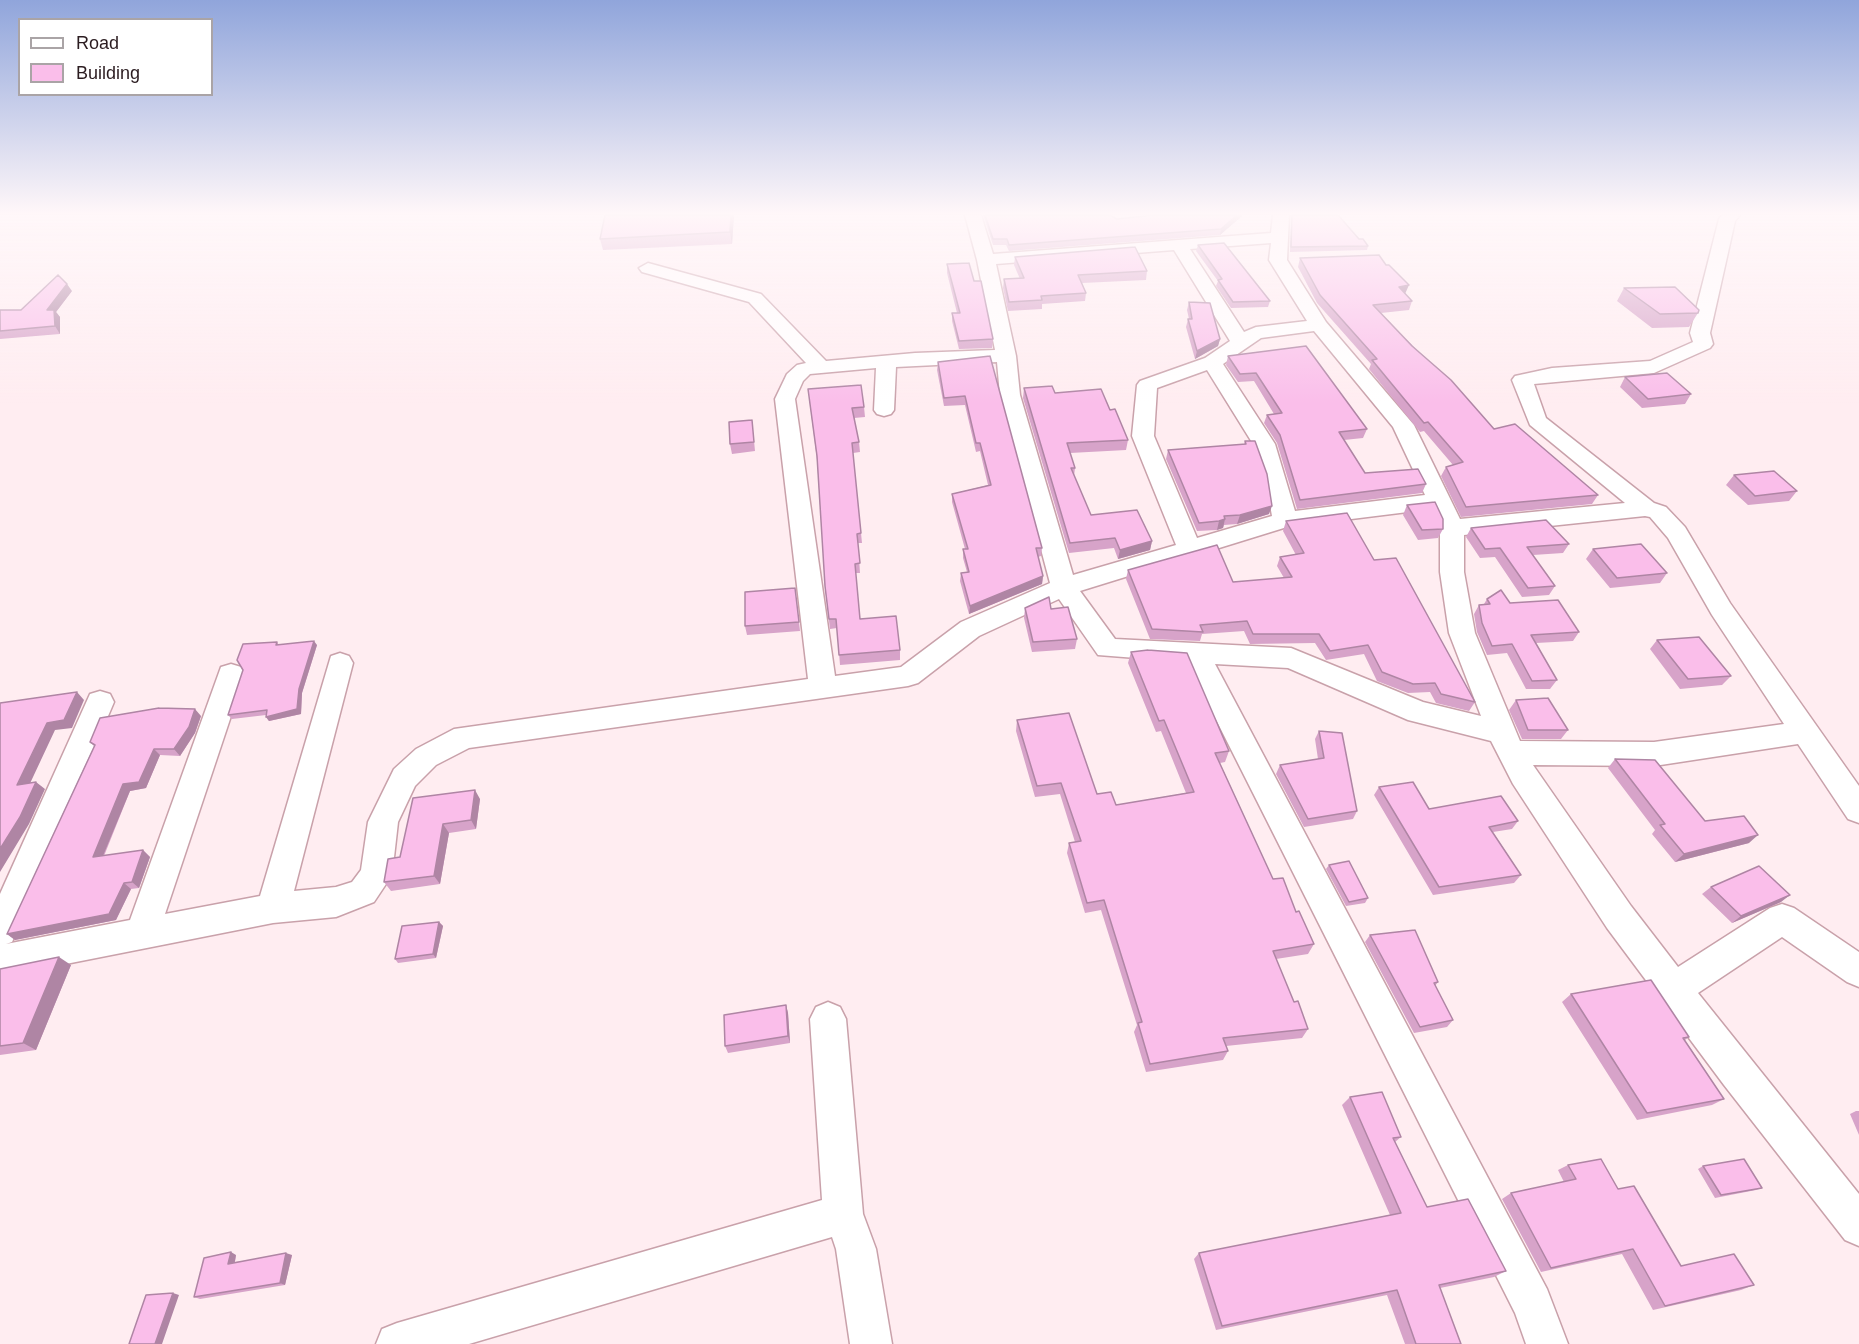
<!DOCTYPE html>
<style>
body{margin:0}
#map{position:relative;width:1859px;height:1344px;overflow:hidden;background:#ffedf1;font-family:Arial,sans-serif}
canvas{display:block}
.legend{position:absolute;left:18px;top:18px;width:195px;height:78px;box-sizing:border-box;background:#fff;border:2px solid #aaa4a6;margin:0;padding:8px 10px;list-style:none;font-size:18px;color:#2b1c20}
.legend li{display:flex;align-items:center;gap:12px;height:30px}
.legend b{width:30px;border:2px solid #aaa4a6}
</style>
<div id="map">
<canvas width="1859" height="1344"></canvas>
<ul class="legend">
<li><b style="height:8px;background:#fff"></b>Road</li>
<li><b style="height:16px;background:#fabeea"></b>Building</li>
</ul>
</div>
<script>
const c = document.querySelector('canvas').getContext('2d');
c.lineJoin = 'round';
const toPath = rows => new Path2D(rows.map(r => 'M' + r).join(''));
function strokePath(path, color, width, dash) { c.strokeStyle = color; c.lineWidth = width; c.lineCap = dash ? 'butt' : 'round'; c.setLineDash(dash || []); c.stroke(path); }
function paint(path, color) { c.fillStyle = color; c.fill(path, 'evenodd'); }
const minor = toPath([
 [965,215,981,215,993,254,1271,233,1273,215,1289,215,1287,260,1326,322,1414,425,1460,519,1625,503,1530,425,1512,380,1515,376,1552,368,1650,361,1693,342,1690,333,1719,219,1722,215,1740,215,1735,221,1710,333,1713,344,1710,348,1654,373,1534,384,1546,418,1654,503,1666,507,1685,527,1730,603,1859,786,1859,823,1848,819,1798,744,1654,766,1533,765,1631,906,1678,967,1770,908,1782,904,1794,908,1859,952,1859,987,1847,982,1782,937,1698,993,1859,1194,1859,1246,1845,1240,1724,1085,1607,928,1513,784,1491,741,1408,720,1288,668,1215,664,1547,1289,1568,1344,1526,1344,1515,1313,1187,662,1098,655,1059,599,979,636,918,683,908,686,469,748,436,765,415,786,398,822,392,875,374,902,336,917,273,923,0,977,0,894,90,694,100,691,110,694,114,702,17,931,12,942,6,944,130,920,221,667,231,664,241,667,245,674,165,914,260,896,331,656,340,653,349,656,353,663,294,891,336,887,352,882,361,870,368,822,394,769,416,749,454,729,808,679,775,399,787,374,797,365,806,363,749,302,642,272,639,268,648,263,761,294,826,361,915,353,995,350,977,260,965,215],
 [1271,243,1269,260,1307,321,1256,327,1244,332,1190,249,1271,243],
 [1174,250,1230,341,1205,358,1140,381,1137,385,1132,436,1176,545,1073,575,1020,395,1016,356,996,264,1174,250],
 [1314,331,1393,427,1425,495,1295,511,1275,444,1223,364,1261,338,1314,331],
 [997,362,1000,395,1050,583,961,622,901,667,835,676,795,399,803,381,810,374,876,368,874,410,877,414,884,416,891,414,894,410,896,367,997,362],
 [1207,370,1253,444,1266,482,1272,516,1197,538,1154,436,1157,388,1207,370],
 [1432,509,1440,528,1440,572,1449,633,1481,716,1423,702,1291,648,1115,639,1080,591,1287,527,1432,509],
 [1645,516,1650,517,1668,538,1712,615,1784,724,1654,742,1520,741,1475,633,1464,572,1464,535,1645,516],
 [1111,215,1152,215,1144,220,1117,223,1111,221,1109,218,1111,215],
 [828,1002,840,1007,846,1019,863,1214,876,1249,892,1344,850,1344,836,1249,832,1237,469,1344,376,1344,382,1329,397,1323,822,1200,810,1019,816,1007,828,1002]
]);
strokePath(minor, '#c9a1aa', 3);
paint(minor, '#fff');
paint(toPath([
 [605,215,734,215,732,244,603,250,600,239],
 [983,215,1110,215,1117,219,1242,216,1220,235,1009,251,1006,245,993,245],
 [1291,215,1338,215,1359,239,1368,246,1367,250,1290,252],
 [1198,245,1270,301,1268,307,1231,308,1216,286,1218,281,1196,251],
 [1015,257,1147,271,1146,280,1082,283,1086,293,1085,301,1042,304,1042,309,1008,311,1003,288,1004,279,1020,279,1014,265],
 [1300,258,1405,294,1412,301,1409,310,1381,313,1494,429,1598,495,1592,504,1461,517,1441,476,1446,467,1453,465,1424,431,1420,432,1369,369,1371,364,1317,303,1298,267],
 [947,264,993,339,992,348,959,349,952,321,952,313,957,313,947,273],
 [1624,288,1698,313,1689,327,1652,328,1617,301],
 [72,291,56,312,60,317,60,334,0,339,0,310,21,310],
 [1189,302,1220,339,1218,346,1195,359,1186,327,1188,319,1189,319,1187,310],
 [990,356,1042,548,1041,556,1038,557,1043,576,1042,584,969,614,960,581,961,573,967,572,963,558,963,549,965,549,952,502,952,494,988,485,980,451,976,452,965,405,944,406,937,370,938,362],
 [1228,356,1367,429,1363,438,1344,440,1365,473,1426,484,1422,493,1297,509,1277,443,1264,423,1267,415,1274,414,1254,381,1238,382,1226,365],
 [1625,377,1691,394,1685,404,1642,408,1620,387],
 [1024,388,1110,410,1128,440,1126,450,1070,453,1075,468,1074,476,1091,515,1152,541,1150,550,1118,559,1114,548,1069,553,1023,398],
 [808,389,864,407,865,417,854,418,859,442,860,452,853,453,862,543,858,543,860,573,855,573,860,619,900,650,900,660,840,665,837,628,830,629,826,596,817,460],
 [752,420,755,451,732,454,730,444],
 [1245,441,1269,514,1237,524,1224,525,1223,528,1217,530,1197,531,1166,459,1168,450,1244,444],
 [1734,475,1797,491,1789,501,1748,505,1726,485],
 [1407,505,1443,529,1438,538,1418,540,1403,515],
 [1286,521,1374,560,1475,702,1469,711,1436,703,1430,692,1408,693,1377,681,1364,654,1326,660,1315,643,1250,644,1244,631,1202,634,1200,641,1150,639,1126,579,1128,570,1233,582,1284,578,1277,566,1280,557,1296,555,1283,531],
 [1471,528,1569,544,1563,553,1533,555,1555,586,1549,595,1522,597,1495,557,1480,558,1466,537],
 [1593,549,1667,573,1660,583,1610,588,1586,559],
 [795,588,800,631,747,635,745,626],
 [1487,599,1510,603,1579,632,1573,641,1536,643,1557,680,1550,689,1526,689,1507,653,1487,655,1477,632,1474,614,1479,605,1484,604],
 [1025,608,1051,609,1077,639,1075,649,1032,652,1024,618],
 [1657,640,1731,676,1722,685,1680,689,1650,649],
 [277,642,279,645,317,645,302,693,301,714,269,721,266,717,266,715,232,719,228,715],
 [1131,652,1229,751,1225,762,1220,763,1273,879,1296,912,1314,944,1308,954,1276,959,1294,1002,1308,1029,1302,1038,1226,1046,1228,1051,1223,1060,1146,1072,1134,1032,1137,1025,1101,910,1085,913,1067,853,1069,843,1075,842,1060,794,1035,797,1016,731,1017,720,1097,794,1116,805,1186,793,1161,731,1156,732,1128,663],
 [1516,700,1568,730,1561,739,1522,739,1509,710],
 [201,716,195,733,180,756,160,755,146,788,130,791,104,856,143,850,150,857,139,888,131,889,116,920,15,940,7,934,94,746,90,742],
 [1319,731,1357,811,1353,819,1304,827,1276,774,1280,765,1318,759,1315,739],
 [1615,759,1705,821,1749,843,1675,862,1652,834,1655,830,1608,768],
 [1379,787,1429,809,1518,821,1512,829,1493,832,1521,875,1514,883,1433,895,1374,795],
 [413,798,480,799,476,829,449,833,440,884,391,891,384,882,400,857],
 [1329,865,1368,898,1365,903,1346,906,1326,869],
 [1711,887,1781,902,1732,923,1702,894],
 [439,922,443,926,436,958,398,963,395,959],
 [1370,935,1438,982,1435,986,1453,1020,1447,1027,1414,1033,1365,942],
 [71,965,36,1050,0,1055,0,969],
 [1571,994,1689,1037,1685,1040,1724,1099,1712,1105,1637,1120,1562,1002],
 [786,1005,788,1013,790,1043,728,1053,725,1046],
 [1350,1097,1401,1137,1395,1142,1427,1207,1506,1271,1494,1277,1440,1288,1461,1344,1405,1344,1387,1295,1216,1330,1194,1259,1199,1253,1390,1215,1342,1105],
 [1856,1111,1859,1111,1859,1135,1850,1114],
 [1568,1165,1618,1189,1681,1266,1754,1285,1741,1290,1653,1310,1622,1254,1541,1272,1502,1199,1511,1193,1564,1182,1558,1170],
 [1703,1166,1762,1188,1756,1190,1715,1198,1698,1169],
 [236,1255,235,1262,292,1255,285,1285,200,1299,194,1297]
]), '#d7a3c9');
paint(toPath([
 [731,215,734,215,732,244,730,232],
 [1237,215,1242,215,1242,216,1220,235,1221,229],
 [67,284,72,291,56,312,60,317,60,334,55,326,47,310],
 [1409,285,1405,294,1399,287],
 [1220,339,1218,346,1195,359,1197,351],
 [1272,506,1269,514,1237,524,1240,515],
 [1225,519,1223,528,1217,530,1219,521],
 [1152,541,1150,550,1118,559,1120,550],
 [1043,576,1042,584,969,614,970,606],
 [314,641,317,645,302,693,301,714,269,721,266,717,299,689],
 [77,692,84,700,72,728,55,730,26,792,17,785,47,723],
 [195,709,201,716,195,733,180,756,174,749],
 [154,749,160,755,146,788,130,791,100,863,93,857,123,784],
 [36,782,45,789,29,824,0,872,0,849],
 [475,790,480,799,476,829,471,820],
 [443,824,449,833,440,884,434,876],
 [1758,835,1749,843,1675,862,1684,854],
 [143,850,150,857,139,888,132,882],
 [124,883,131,889,116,920,15,940,7,934],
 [1790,895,1781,902,1732,923,1741,916],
 [439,922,443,926,436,958,433,954],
 [59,957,71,965,36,1050,23,1043],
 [786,1005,788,1013,790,1043,788,1036],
 [231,1252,236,1255,234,1266,228,1264],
 [286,1253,292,1255,285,1285,280,1283],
 [173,1293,179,1295,162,1344,155,1344]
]), '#af85a4');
const building = toPath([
 [605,215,731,215,730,232,600,239,605,215],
 [985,215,1110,215,1117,219,1145,216,1147,215,1237,215,1221,229,1009,245,1007,239,993,239,985,215],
 [1292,215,1338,215,1359,239,1363,239,1368,246,1291,247,1292,215],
 [1224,243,1270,301,1233,302,1218,280,1222,279,1198,245,1224,243],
 [1135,247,1147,271,1078,275,1086,293,1041,296,1042,300,1009,302,1004,279,1024,278,1015,257,1135,247],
 [1379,255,1386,265,1389,265,1409,285,1399,287,1412,301,1373,305,1412,346,1451,380,1494,429,1515,424,1598,495,1466,507,1446,467,1463,462,1428,422,1424,423,1372,360,1377,359,1320,295,1300,258,1379,255],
 [969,263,974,281,981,281,993,339,959,341,952,313,960,313,947,264,969,263],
 [58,275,67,284,47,310,54,310,55,326,0,331,0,310,21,310,58,275],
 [1675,287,1699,310,1698,313,1660,314,1624,288,1675,287],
 [1189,302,1210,303,1220,339,1197,351,1188,319,1192,319,1189,302],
 [1306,346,1367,429,1339,432,1365,473,1418,469,1426,484,1300,500,1280,435,1267,415,1282,413,1256,373,1240,374,1228,356,1306,346],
 [990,356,1042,548,1036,548,1043,576,970,606,961,573,969,572,963,549,968,549,952,494,991,485,980,443,976,443,965,396,944,398,938,362,990,356],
 [1667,373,1691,394,1648,399,1625,377,1667,373],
 [861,385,864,407,852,408,859,442,852,443,861,533,857,534,860,563,855,564,860,619,896,616,900,650,839,655,836,619,829,619,825,586,817,456,808,389,861,385],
 [1052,386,1055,393,1101,389,1110,410,1115,409,1128,440,1067,443,1075,468,1071,468,1091,515,1137,510,1152,541,1120,550,1115,538,1070,543,1024,388,1052,386],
 [752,420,754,442,730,444,729,422,752,420],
 [1245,441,1255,441,1267,474,1272,506,1240,515,1224,516,1225,519,1219,521,1199,523,1168,450,1246,444,1245,441],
 [1774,471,1797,491,1755,496,1734,475,1774,471],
 [1435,502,1443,519,1443,529,1422,530,1407,505,1435,502],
 [1347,513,1374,560,1396,558,1475,702,1441,694,1435,683,1413,684,1382,672,1368,645,1330,651,1319,634,1253,634,1247,621,1200,625,1203,632,1152,629,1128,570,1217,545,1233,582,1292,577,1280,557,1304,553,1286,521,1347,513],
 [1546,520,1569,544,1527,547,1555,586,1528,588,1500,548,1485,549,1471,528,1546,520],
 [1641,544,1667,573,1617,578,1593,549,1641,544],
 [795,588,799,622,745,626,745,592,795,588],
 [1501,590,1510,603,1558,600,1579,632,1531,635,1557,680,1532,681,1512,644,1492,646,1482,623,1479,605,1490,604,1487,599,1501,590],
 [1049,597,1051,609,1068,607,1077,639,1033,642,1025,608,1049,597],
 [1699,637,1731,676,1688,679,1657,640,1699,637],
 [314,641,299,689,297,709,266,717,267,710,228,715,243,670,237,660,243,644,277,642,276,645,314,641],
 [1148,650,1187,653,1229,751,1215,753,1273,879,1283,878,1296,912,1299,911,1314,944,1273,951,1294,1002,1298,1001,1308,1029,1223,1038,1228,1051,1150,1064,1138,1023,1142,1022,1104,900,1087,903,1069,843,1081,841,1061,783,1037,786,1017,720,1069,713,1097,794,1111,792,1116,805,1194,792,1164,720,1159,721,1131,652,1148,650],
 [77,692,64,720,47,723,17,785,36,782,20,817,0,849,0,703,77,692],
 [1548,698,1568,730,1528,730,1516,700,1548,698],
 [159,708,195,709,189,727,174,749,154,749,139,782,123,784,93,857,143,850,132,882,124,883,109,914,7,934,95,745,90,742,100,718,159,708],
 [1319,731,1342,733,1357,811,1308,819,1280,765,1324,758,1319,731],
 [1615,759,1655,760,1705,821,1744,816,1758,835,1684,854,1660,825,1665,824,1615,759],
 [1413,782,1429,809,1501,796,1518,821,1489,827,1521,875,1439,887,1379,787,1413,782],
 [475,790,471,820,443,824,434,876,384,882,388,859,400,857,413,798,475,790],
 [1349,861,1368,898,1349,902,1329,865,1349,861],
 [1759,866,1790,895,1741,916,1711,887,1759,866],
 [439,922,433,954,395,959,402,926,439,922],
 [1415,930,1438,982,1434,983,1453,1020,1420,1027,1370,935,1415,930],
 [59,957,23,1043,0,1046,0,969,59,957],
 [1651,980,1689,1037,1683,1038,1724,1099,1647,1113,1571,994,1651,980],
 [786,1005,788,1036,725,1046,724,1015,786,1005],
 [1382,1092,1401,1137,1393,1138,1427,1207,1468,1199,1506,1271,1439,1285,1461,1344,1416,1344,1397,1290,1222,1326,1199,1253,1401,1213,1350,1097,1382,1092],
 [1601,1159,1618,1189,1634,1186,1681,1266,1734,1254,1754,1285,1665,1306,1633,1249,1551,1268,1511,1193,1576,1179,1568,1165,1601,1159],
 [1744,1159,1762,1188,1721,1195,1703,1166,1744,1159],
 [231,1252,228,1264,286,1253,280,1283,194,1297,204,1258,231,1252],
 [173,1293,155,1344,129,1344,146,1295,173,1293]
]);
paint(building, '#fabeea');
strokePath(building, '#af85a4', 1.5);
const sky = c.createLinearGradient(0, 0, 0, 403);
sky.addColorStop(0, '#90a5db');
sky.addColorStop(0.53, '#fff7f9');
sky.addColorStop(1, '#fff7f900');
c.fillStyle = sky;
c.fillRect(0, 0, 1859, 403);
</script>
